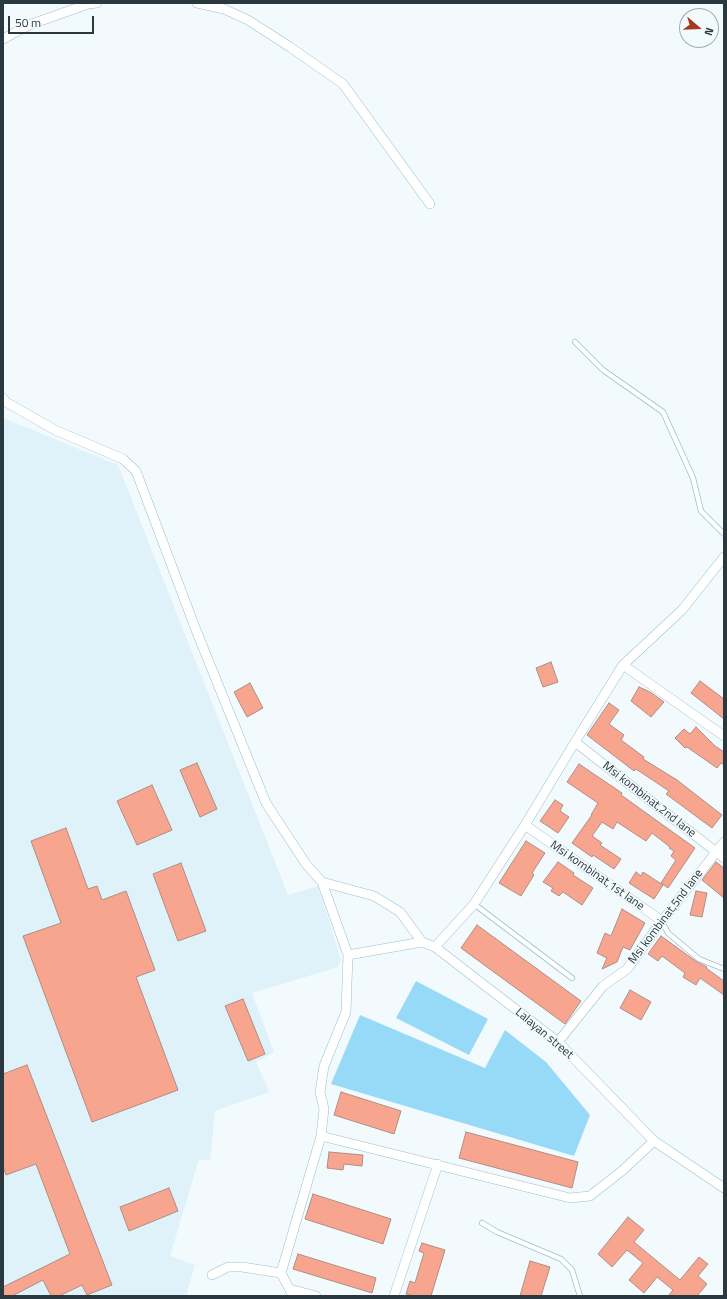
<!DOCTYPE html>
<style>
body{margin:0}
#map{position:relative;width:727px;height:1299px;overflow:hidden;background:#f2fafd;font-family:"Titillium Web",sans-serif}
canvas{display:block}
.frame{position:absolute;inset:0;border:4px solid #2a3940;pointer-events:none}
.north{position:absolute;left:679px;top:8px;width:40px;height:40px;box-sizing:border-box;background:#f2fafd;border:1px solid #a2adb1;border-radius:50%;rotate:109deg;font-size:11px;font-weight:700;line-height:16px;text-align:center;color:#2a3940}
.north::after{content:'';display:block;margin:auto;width:14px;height:18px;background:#a33a1f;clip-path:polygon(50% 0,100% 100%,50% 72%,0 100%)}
.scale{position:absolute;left:8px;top:16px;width:86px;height:18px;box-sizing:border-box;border:2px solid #2a3940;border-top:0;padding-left:5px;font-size:12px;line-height:14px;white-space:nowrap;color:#2a3940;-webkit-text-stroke:3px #f2fafd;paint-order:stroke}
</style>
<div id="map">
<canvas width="727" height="1299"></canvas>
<div class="frame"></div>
<div class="north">N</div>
<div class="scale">50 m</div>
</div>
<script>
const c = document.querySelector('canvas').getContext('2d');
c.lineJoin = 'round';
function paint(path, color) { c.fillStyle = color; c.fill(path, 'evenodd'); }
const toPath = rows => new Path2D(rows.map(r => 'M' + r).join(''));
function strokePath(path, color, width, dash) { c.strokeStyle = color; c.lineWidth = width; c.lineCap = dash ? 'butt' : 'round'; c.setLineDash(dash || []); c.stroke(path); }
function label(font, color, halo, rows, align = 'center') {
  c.font = font + ' "Titillium Web",sans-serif'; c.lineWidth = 3; c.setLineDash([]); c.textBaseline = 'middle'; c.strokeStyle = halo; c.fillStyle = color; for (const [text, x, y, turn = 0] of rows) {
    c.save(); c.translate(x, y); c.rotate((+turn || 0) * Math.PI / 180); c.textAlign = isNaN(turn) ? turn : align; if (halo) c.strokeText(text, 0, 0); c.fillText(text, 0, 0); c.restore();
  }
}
paint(toPath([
 [3,418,118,465,288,895,318,886,341,960,338,967,252,993,274,1052,256,1062,269,1092,215,1111,210,1161,199,1159,170,1256,195,1265,186,1296,11,1296,7,1287,3,1286]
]), '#dff1f9');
paint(toPath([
 [416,981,488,1019,469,1055,396,1018],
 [360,1015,485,1068,505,1030,546,1062,590,1115,574,1156,331,1084]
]), '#97daf7');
const building = toPath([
 [551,662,558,682,543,687,536,668,551,662],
 [700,681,724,699,724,719,691,693,700,681],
 [250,683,263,708,247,717,234,692,250,683],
 [639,687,650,692,664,702,651,717,631,701,639,687],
 [609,703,619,710,609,724,624,735,621,740,644,757,643,759,677,780,722,815,712,828,666,794,669,791,636,769,634,771,587,735,609,703],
 [696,727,715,746,724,752,724,765,721,763,717,768,687,747,685,748,675,738,684,729,690,734,696,727],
 [197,763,217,809,200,817,180,770,197,763],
 [579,764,622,793,621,795,695,848,668,888,661,883,676,860,671,856,674,851,669,848,670,847,652,833,646,841,617,822,613,829,602,822,592,836,602,843,600,845,621,859,614,869,593,855,592,857,572,843,592,815,591,815,598,803,567,782,579,764],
 [152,785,172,830,137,845,117,801,152,785],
 [555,800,563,805,560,811,569,817,558,833,540,821,555,800],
 [66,828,88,889,97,886,102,900,126,891,155,970,136,977,178,1090,92,1122,23,936,61,923,31,841,66,828],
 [526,841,545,853,532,873,534,875,521,896,499,883,526,841],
 [558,862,574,873,573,875,593,888,582,905,563,892,559,896,551,891,553,888,543,882,558,862],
 [716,862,724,868,724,898,702,880,716,862],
 [181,863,206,931,178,941,153,874,181,863],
 [636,872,641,876,643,872,663,885,654,899,629,883,636,872],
 [696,891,707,893,702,917,690,915,696,891],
 [622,909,645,923,630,950,623,947,617,962,602,969,607,958,597,953,605,933,611,936,622,909],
 [477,925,581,1001,565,1024,461,948,477,925],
 [661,936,697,962,707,967,706,968,724,981,724,995,700,978,696,985,683,977,685,973,662,956,658,961,648,954,661,936],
 [630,990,651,1002,641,1020,620,1008,630,990],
 [243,999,265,1054,248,1061,225,1006,243,999],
 [27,1065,112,1285,87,1295,82,1285,59,1296,51,1296,43,1280,12,1296,3,1296,3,1287,70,1254,36,1164,6,1175,3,1167,3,1074,27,1065],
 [341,1092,401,1111,394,1134,334,1115,341,1092],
 [466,1132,578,1162,572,1188,459,1158,466,1132],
 [329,1152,363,1155,362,1166,344,1164,343,1170,327,1168,329,1152],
 [169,1188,178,1211,129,1231,120,1207,169,1188],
 [313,1194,391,1219,383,1244,305,1219,313,1194],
 [628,1217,644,1230,634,1242,680,1280,699,1257,708,1264,698,1276,707,1284,697,1296,668,1296,673,1290,657,1277,644,1293,629,1280,643,1263,627,1250,612,1267,598,1254,628,1217],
 [422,1243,445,1250,431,1296,414,1296,406,1294,410,1281,415,1283,424,1253,419,1251,422,1243],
 [298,1254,376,1278,372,1293,293,1269,298,1254],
 [530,1261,550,1267,541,1296,520,1296,530,1261]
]);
paint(building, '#f8a58f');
strokePath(building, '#b08d83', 1);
const service = toPath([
 [575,342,603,370,663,412,693,478,701,511,724,534],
 [474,904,572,978],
 [662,922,668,933,699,959,724,969],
 [482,1223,497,1232,561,1259,572,1270,580,1296]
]);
const minor = toPath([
 [197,3,224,9,248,20,290,47,343,84,430,204],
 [3,39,29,25,88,4,97,3],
 [3,398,6,402,55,430,123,459,136,471,196,630,266,803,306,864,322,882,348,955,346,1012,324,1066,320,1092,324,1109,321,1136,281,1273,293,1296],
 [623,665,724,736],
 [575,742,724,858],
 [525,825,662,921],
 [322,882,374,896,400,912,422,942],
 [435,947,474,904,525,825,575,742,623,665,682,610,724,557],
 [348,955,422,942,435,947,558,1042,654,1141,724,1188],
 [558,1042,603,986,627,969,662,921,724,842],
 [321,1136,570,1198,590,1196,623,1170,654,1141],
 [212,1275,228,1267,242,1267,281,1273],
 [290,1289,316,1296],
 [394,1296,438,1164]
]);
strokePath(service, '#9bbfd0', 6);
strokePath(minor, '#9bbfd0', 10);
strokePath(service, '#fff', 4.5);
strokePath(minor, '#fff', 9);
label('12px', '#2a3940', '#f2fafd', [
 ["Msi kombinat,2nd lane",649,800,38],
 ["Msi kombinat,1st lane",597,876,35],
 ["Msi kombinat,5nd lane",666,917,-53],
 ["Lalayan street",544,1034,40]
]);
</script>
